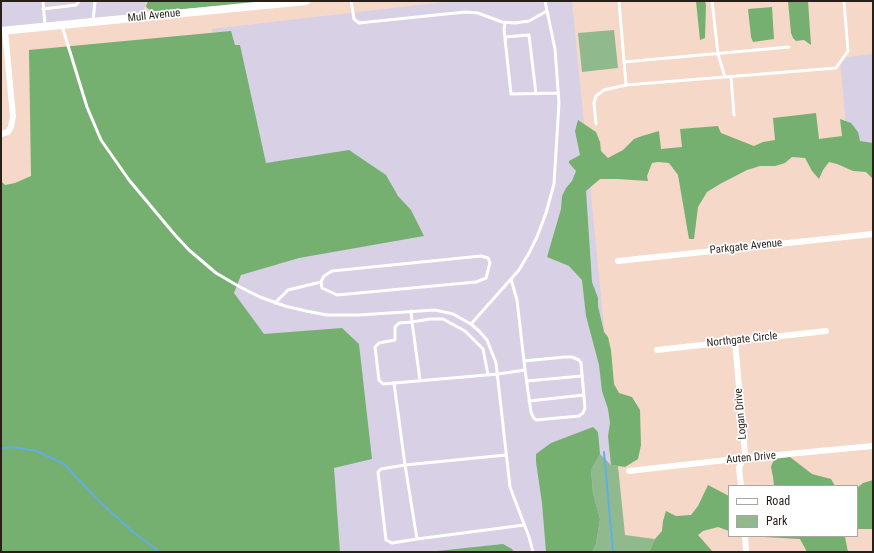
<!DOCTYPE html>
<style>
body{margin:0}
#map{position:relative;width:874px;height:553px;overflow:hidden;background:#f5d8c7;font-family:"Roboto Condensed",sans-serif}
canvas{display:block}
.frame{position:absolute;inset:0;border:2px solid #291f19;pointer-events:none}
.legend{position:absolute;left:728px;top:485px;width:130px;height:52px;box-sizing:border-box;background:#fff;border:1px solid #a9a5a3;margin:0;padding:5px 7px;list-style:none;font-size:12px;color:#291f19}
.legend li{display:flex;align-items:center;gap:8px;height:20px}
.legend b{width:20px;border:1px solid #a9a5a3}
</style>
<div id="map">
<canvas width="874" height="553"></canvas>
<div class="frame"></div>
<ul class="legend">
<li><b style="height:5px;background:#fff"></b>Road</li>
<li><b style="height:11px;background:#91b98e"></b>Park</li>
</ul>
</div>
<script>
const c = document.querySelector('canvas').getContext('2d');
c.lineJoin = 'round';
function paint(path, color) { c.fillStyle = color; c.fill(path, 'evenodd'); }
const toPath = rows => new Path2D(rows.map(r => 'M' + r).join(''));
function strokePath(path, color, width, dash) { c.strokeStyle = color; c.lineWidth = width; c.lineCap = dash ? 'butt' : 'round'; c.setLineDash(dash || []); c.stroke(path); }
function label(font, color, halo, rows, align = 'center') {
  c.font = font + ' "Roboto Condensed",sans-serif'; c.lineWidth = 3.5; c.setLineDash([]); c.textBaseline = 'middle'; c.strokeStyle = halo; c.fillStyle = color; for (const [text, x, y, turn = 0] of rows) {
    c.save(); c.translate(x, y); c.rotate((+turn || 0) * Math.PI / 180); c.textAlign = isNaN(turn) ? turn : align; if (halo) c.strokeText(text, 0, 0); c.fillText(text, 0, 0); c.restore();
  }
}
paint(toPath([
 [1,1,148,1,139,18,1,31],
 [453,1,572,1,626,552,257,552,212,29],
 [873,54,873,147,848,150,840,58]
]), '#d8d0e5');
paint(toPath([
 [614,30,618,68,582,72,578,33],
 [600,454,611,465,618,466,625,535,655,539,649,552,592,552,596,544,600,519,593,493,591,470]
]), '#91b98e');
paint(toPath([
 [148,1,275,1,153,12,147,8,146,6],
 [696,1,705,1,706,5,705,38,700,40],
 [788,1,808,1,811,45,804,40,796,41,793,38,791,33],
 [772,7,774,39,753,42,751,37,748,9],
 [231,31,235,45,240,45,266,163,349,150,386,175,398,196,411,210,424,236,299,258,241,275,234,293,264,334,342,328,359,344,372,459,334,468,340,552,1,552,1,181,5,185,15,183,31,176,29,50],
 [816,113,819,139,842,136,840,119,851,123,858,132,860,141,873,143,873,179,866,172,853,171,837,164,829,162,823,170,819,179,812,171,805,158,792,157,785,163,775,166,760,166,747,170,720,184,707,192,698,207,694,239,689,239,678,175,669,163,658,162,652,163,647,176,648,181,618,179,600,179,586,191,592,282,598,298,598,306,604,332,608,337,611,350,614,384,619,393,632,397,640,410,641,445,638,459,625,467,611,465,608,436,610,423,608,409,602,391,599,365,586,316,582,280,569,266,547,257,561,209,562,196,566,188,572,181,576,171,569,163,569,161,580,155,575,131,578,120,596,132,600,142,601,151,608,158,623,150,634,139,642,136,659,131,661,149,682,147,680,129,718,126,721,133,754,146,763,142,775,140,773,118],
 [593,427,598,432,600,454,591,470,593,493,600,519,596,544,592,552,546,552,542,503,536,462,536,454,551,443],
 [790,457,812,474,831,479,835,486,774,486,773,477,771,467,774,459],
 [873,480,873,529,857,529,857,488,863,483],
 [708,485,729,496,729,531,718,527,703,531,698,535,713,552,649,552,655,539,662,531,663,521,666,511,676,516,691,515,698,506],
 [762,536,846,536,845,537,848,552,807,552,800,539,764,537],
 [503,544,512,549,514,552,428,552]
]), '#75b071');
strokePath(toPath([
 [1,448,11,447,37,451,64,464,98,500,133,532,160,552],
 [604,452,613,552]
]), '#63ade3', 2);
strokePath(toPath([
 [43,1,45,26],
 [351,1,354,19,359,23,465,12,478,13,502,22,515,23,529,21,547,11],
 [619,1,626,85],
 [712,1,718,54,725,77],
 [43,9,76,5,79,1],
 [93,21,95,1],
 [505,23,504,29,511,94,558,93],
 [62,26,87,107,101,140,129,180,175,235,189,250,216,273,240,287,260,297,285,306,306,311,327,315,359,315,435,310,453,314,471,324,479,331,487,340,496,363,510,487,529,537,533,552],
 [505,37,529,35,536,94],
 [624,62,789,47],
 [731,77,734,115],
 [596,124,594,103,596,96,604,90,626,85,836,68,848,51,844,1],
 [511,279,517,300,525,370,531,412,533,417,536,420,579,416,583,413,585,408,581,363,579,360,572,357,565,357,524,361],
 [275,303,288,290,321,282,324,276,332,271,481,256,488,258,490,263,486,278,476,282,337,295,322,288,321,282],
 [411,311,412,322,399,323,395,327,395,340,379,343,375,347,379,380,383,384,498,374,525,370],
 [471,324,519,270,529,253,537,237,546,213,554,184,559,103,555,49,545,1],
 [420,380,412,322,430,319,443,319,465,331,483,349,488,375],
 [527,381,582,376],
 [394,383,405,465,417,539,524,525],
 [529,401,584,395],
 [417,539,392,543,386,540,378,472,381,469,405,465,506,455]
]), '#fff', 3);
strokePath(toPath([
 [1,134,8,132,11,127,13,116,5,31],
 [618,261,873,234],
 [735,341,745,454,739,468,741,486],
 [657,350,826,331],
 [629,471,735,459,873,446],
 [745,536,746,552]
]), '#fff', 6);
strokePath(toPath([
 [1,31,306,1]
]), '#fff', 8);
label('11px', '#291f19', '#fff', [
 ["Mull Avenue",154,16,-6],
 ["Parkgate Avenue",746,247,-6],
 ["Northgate Circle",742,340,-6],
 ["Logan Drive",741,414,-95],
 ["Auten Drive",751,458,-5]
]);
</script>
